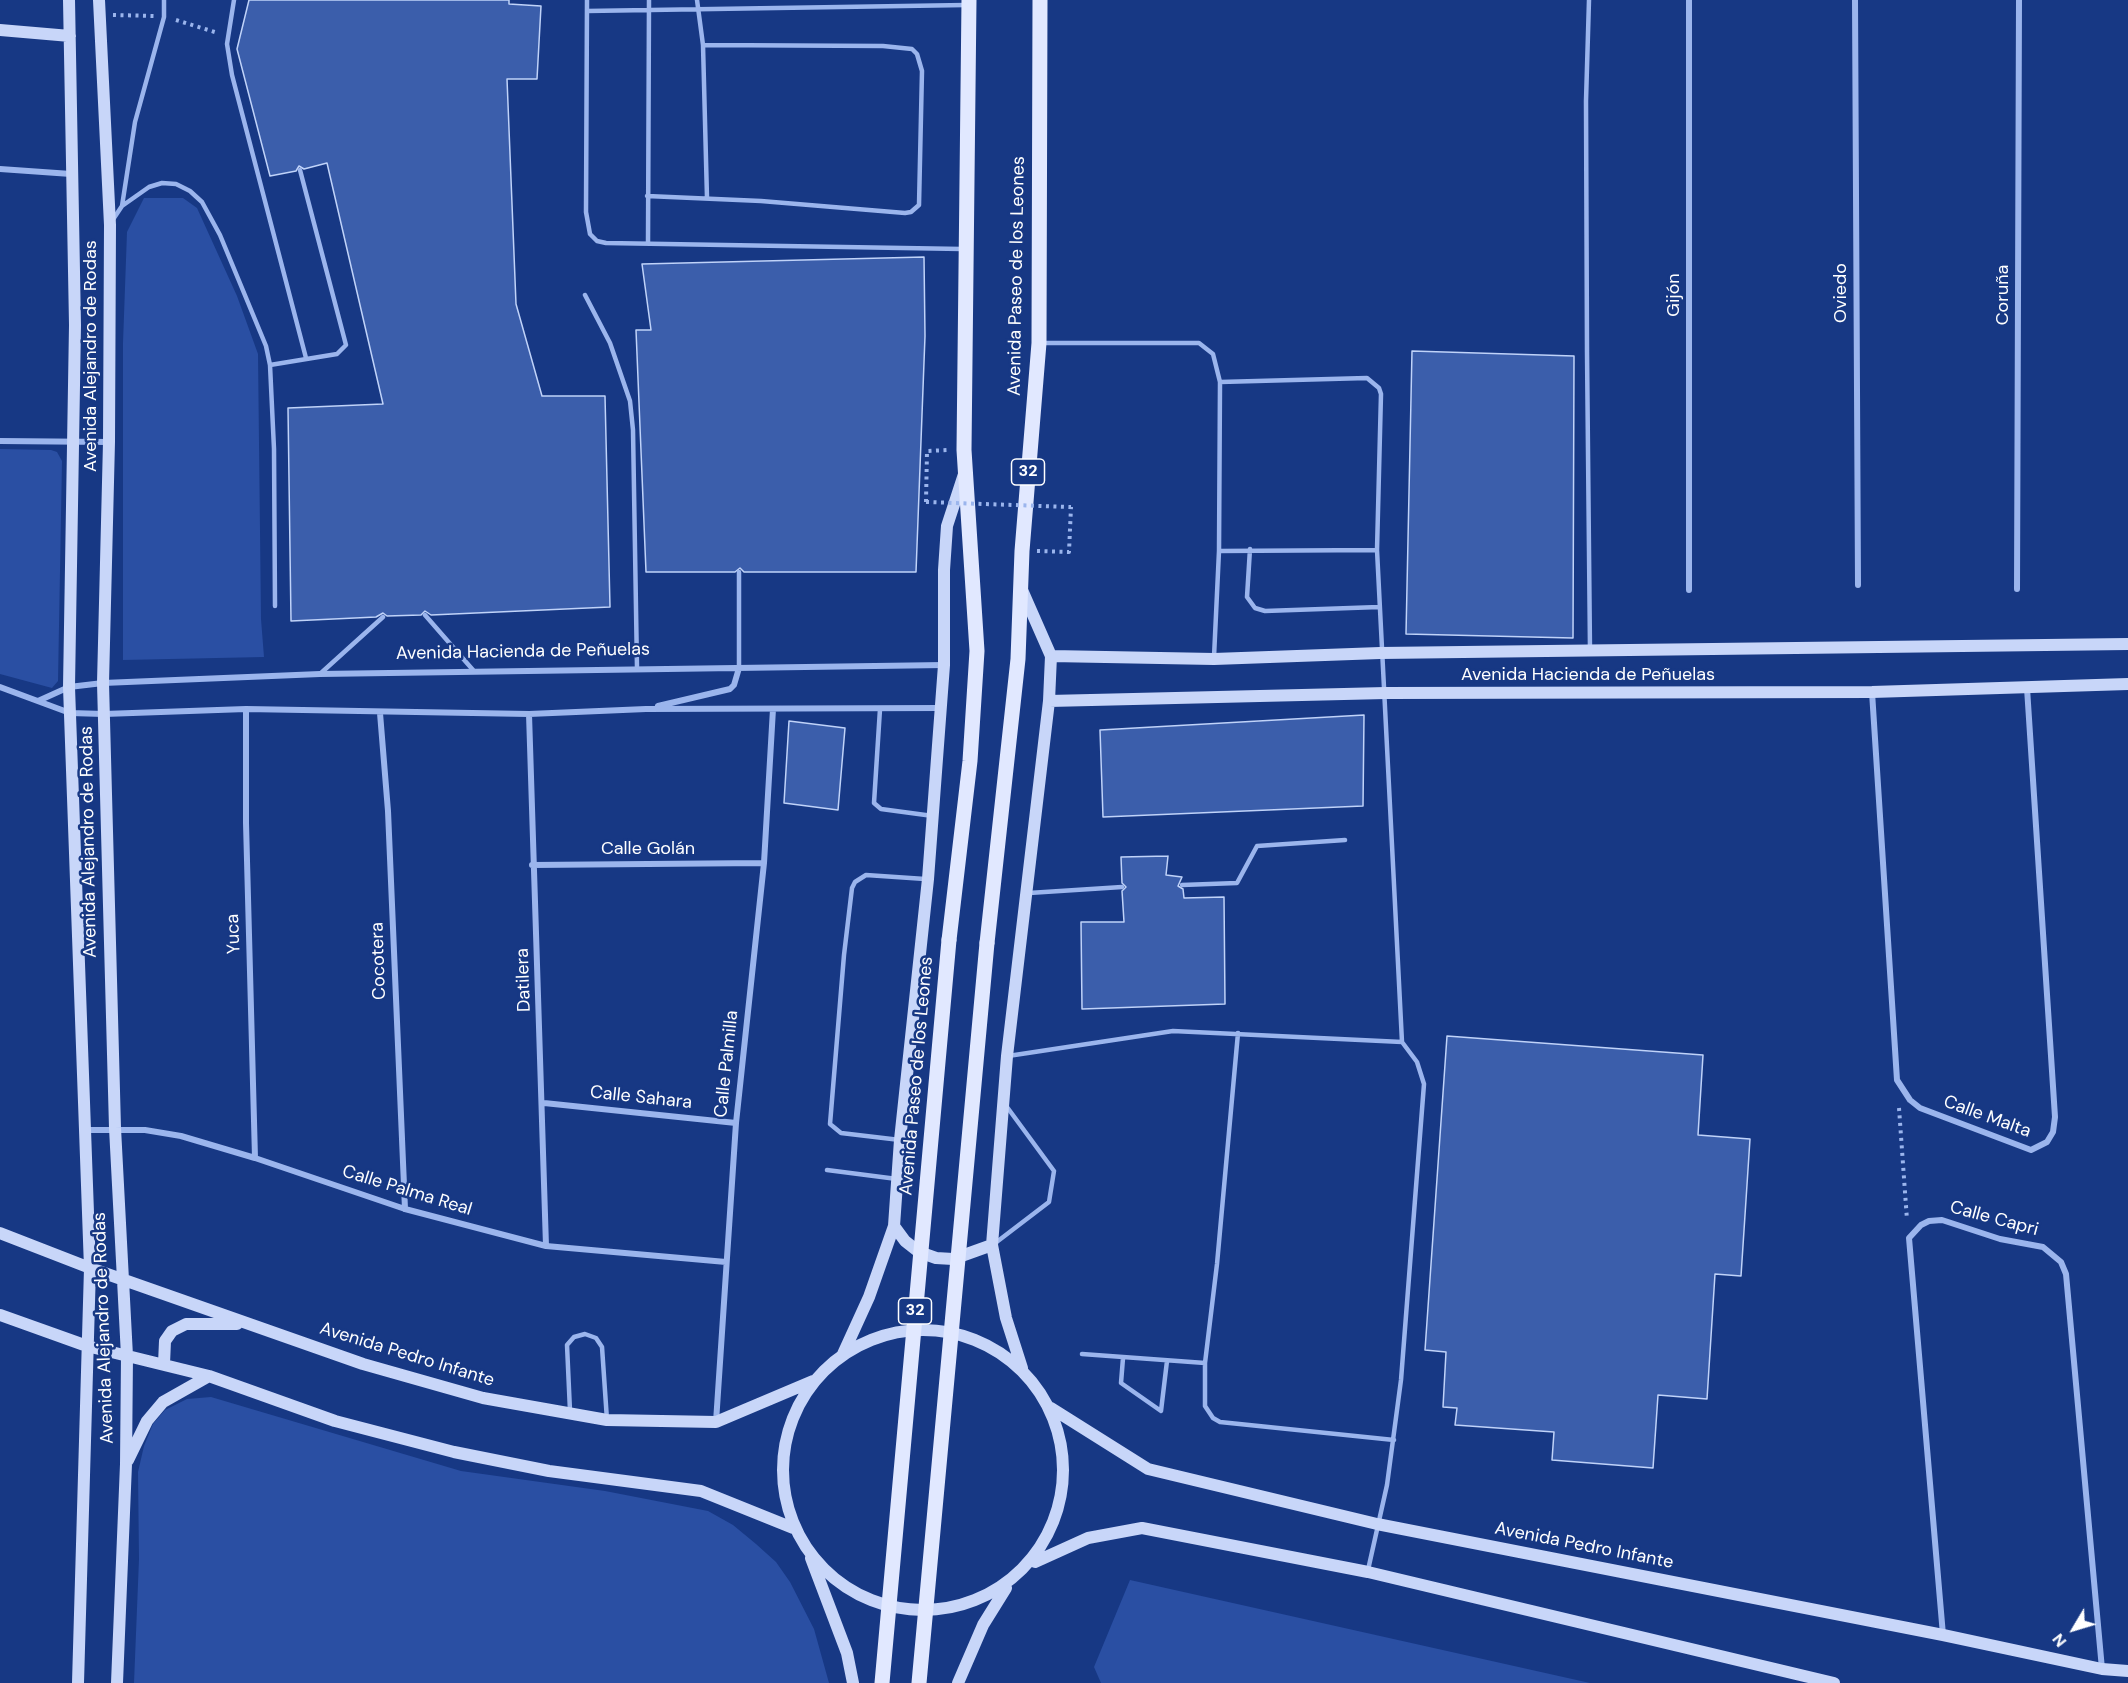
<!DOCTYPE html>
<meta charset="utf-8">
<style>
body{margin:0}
#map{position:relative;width:2128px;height:1683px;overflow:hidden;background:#173884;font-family:"DM Sans",sans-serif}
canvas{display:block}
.north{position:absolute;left:2044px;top:1599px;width:60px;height:60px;-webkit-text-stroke:4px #173884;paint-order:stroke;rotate:232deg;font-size:16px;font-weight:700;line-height:24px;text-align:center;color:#fff}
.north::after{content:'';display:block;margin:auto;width:21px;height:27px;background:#fff;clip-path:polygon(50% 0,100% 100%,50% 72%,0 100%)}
</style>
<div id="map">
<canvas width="2128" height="1683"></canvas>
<div class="north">N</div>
</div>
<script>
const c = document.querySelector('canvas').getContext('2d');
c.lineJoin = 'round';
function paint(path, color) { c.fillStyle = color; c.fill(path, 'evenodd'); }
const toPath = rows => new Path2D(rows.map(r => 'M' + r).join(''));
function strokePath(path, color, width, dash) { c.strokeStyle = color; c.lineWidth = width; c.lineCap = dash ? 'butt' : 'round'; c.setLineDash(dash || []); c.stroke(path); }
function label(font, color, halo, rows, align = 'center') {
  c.font = font + ' "DM Sans",sans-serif'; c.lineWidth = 5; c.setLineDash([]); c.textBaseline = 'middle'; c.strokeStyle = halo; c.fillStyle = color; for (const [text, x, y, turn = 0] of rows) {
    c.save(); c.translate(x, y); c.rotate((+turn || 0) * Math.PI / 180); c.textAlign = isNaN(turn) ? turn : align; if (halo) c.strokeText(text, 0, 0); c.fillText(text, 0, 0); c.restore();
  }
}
paint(toPath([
 [144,198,183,198,197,208,237,296,258,354,261,619,264,657,123,660,123,343,127,232],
 [0,449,51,450,57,452,62,461,58,681,52,688,0,674],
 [211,1397,461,1471,605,1491,708,1511,733,1525,756,1544,776,1562,790,1582,814,1629,829,1683,134,1683,139,1559,138,1472,144,1446,153,1424,165,1410,187,1399],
 [1130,1580,1590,1683,1101,1683,1094,1667]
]), '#2a4fa3');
const building = toPath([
 [249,0,509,0,509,4,541,6,537,79,507,79,516,304,542,396,605,396,610,607,431,615,425,611,421,615,387,616,383,613,376,617,291,621,288,408,383,404,327,163,304,169,299,166,296,171,270,176,237,49,249,0],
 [924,257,925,336,916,572,744,572,740,568,735,572,646,572,636,330,651,330,642,264,924,257],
 [1412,351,1574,356,1573,638,1406,634,1412,351],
 [1364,715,1363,806,1103,817,1100,730,1364,715],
 [789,721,845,728,838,810,784,803,789,721],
 [1168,856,1166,875,1182,877,1178,886,1183,889,1184,898,1224,897,1225,1004,1082,1009,1081,922,1124,922,1122,891,1126,887,1122,883,1121,857,1168,856],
 [1447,1036,1703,1055,1698,1135,1750,1139,1741,1276,1715,1274,1707,1399,1658,1395,1653,1468,1552,1460,1554,1432,1455,1425,1457,1408,1443,1407,1446,1352,1425,1350,1447,1036]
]);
paint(building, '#3b5eab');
strokePath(building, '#c0d3f9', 1.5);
strokePath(toPath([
 [113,15,154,16],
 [176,20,218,33],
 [926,502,927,451,948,450],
 [1037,551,1069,552,1071,507],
 [1899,1108,1907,1220]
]), '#9bb5ed', 4, [3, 4.5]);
strokePath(toPath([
 [234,0,227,44,232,75,306,358],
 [587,0,586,212,590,234,597,241,606,243,962,249],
 [1589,0,1586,101,1587,352,1590,650],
 [587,11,966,5],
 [703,45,707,198],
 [647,196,761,201,905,213,911,212,919,205,922,71,917,54,912,49,883,46,703,45,697,0],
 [122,206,149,187,162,183,176,184,190,191,202,202,220,235,266,346,270,365,274,449,275,606],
 [112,221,122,206,135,122,164,17,164,0],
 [648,243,649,0],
 [585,295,610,343,630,401,633,430,637,668],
 [1042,343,1199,343,1213,354,1220,382],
 [270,365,337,354,346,345,300,170],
 [1250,549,1247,597,1255,608,1265,611,1379,607],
 [1219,551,1377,550],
 [425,615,473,670],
 [1214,657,1219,551,1220,382,1367,378,1379,388,1381,394,1377,550,1402,1042,1417,1062,1424,1084,1401,1380,1387,1485,1368,1570],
 [739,668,739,572],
 [321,673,383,617],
 [880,709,874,803,881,809,933,816],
 [1182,885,1237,883,1257,846,1345,840],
 [1029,893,1122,887],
 [1238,1033,1217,1264,1205,1363,1205,1406,1213,1418,1220,1422,1394,1440],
 [1008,1056,1173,1031,1402,1042],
 [900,1140,841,1133,830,1124,844,955,852,888,855,882,866,875,925,879],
 [827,1170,897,1179],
 [994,1244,1049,1202,1054,1171,1007,1107],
 [1082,1354,1205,1363],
 [1123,1358,1121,1383,1161,1411,1167,1361],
 [570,1411,567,1345,574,1337,585,1334,596,1338,602,1347,607,1420]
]), '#9bb5ed', 4.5);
strokePath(toPath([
 [1689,0,1689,590],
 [1855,0,1858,585],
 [0,169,71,174],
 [0,441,109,442],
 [2017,589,2019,0],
 [0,687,70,713,104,714,246,709,529,714,646,709,940,708],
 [1872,692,1897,1080,1910,1100,1920,1108,2031,1150,2047,1142,2053,1132,2055,1117,2027,688],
 [38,701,69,687,103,683,320,674,944,665],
 [658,706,730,689,734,685,739,668],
 [246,709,246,823,255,1158],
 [380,713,388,811,405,1209],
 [529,714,546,1246],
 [532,865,764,863],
 [544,1103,736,1123],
 [85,1130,145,1130,181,1136,255,1158,405,1209,546,1246,726,1262],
 [716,1422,736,1123,764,863,773,709],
 [1943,1635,1909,1238,1921,1225,1929,1221,1942,1220,2000,1239,2043,1247,2061,1262,2066,1274,2102,1669]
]), '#9bb5ed', 6);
strokePath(toPath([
 [69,0,75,325,69,687,90,1268,78,1683],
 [99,0,110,225,109,442,103,683,115,1128,127,1356,126,1464,117,1683],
 [0,30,70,36],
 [1022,590,1051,656,1049,701,1007,1056,992,1245,1006,1318,1022,1368],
 [1051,656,1214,659,1380,653,2128,644],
 [1049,701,1386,693,1872,692,2128,684],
 [894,1226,905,1241,919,1252,936,1258,953,1259,992,1245],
 [0,1233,90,1268,363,1364,483,1398,607,1420,716,1422,813,1381],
 [0,1315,87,1346,209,1376,335,1421,454,1452,549,1471,701,1491,793,1528],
 '783 1470a140 140 0 1 1 280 0a140 140 0 1 1-280 0Z',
 [843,1354,869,1297,894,1226,900,1140,928,879,944,665,944,570,947,526,964,474],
 [164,1364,165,1341,172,1331,186,1324,237,1324],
 [1051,1408,1148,1469,1377,1524,1943,1635,2102,1669,2128,1671],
 [128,1460,147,1421,163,1402,209,1376],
 [811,1558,847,1653,853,1683],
 [1035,1562,1088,1538,1142,1528,1368,1572,1834,1683],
 [958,1683,983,1625,1006,1588]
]), '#c8d6f9', 12);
strokePath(toPath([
 [949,940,970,761,977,651,964,450,969,0],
 [987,943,1018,659,1022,551,1039,343,1040,0]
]), '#e1e8ff', 15);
strokePath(toPath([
 [926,502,1071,507]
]), '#9bb5ed', 4, [3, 4.5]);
strokePath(toPath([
 [882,1683,949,940],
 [919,1683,987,943]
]), '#e1e8ff', 15);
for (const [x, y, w] of [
 [1028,472,33],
 [915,1311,33]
]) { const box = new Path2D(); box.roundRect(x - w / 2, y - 13, w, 26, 4.5); c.fillStyle = '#173884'; c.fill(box); strokePath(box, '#fff', 1.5); }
label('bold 16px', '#fff', null, [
 ["32",1028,472],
 ["32",915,1311]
]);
label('18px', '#fff', '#173884', [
 ["Avenida Paseo de los Leones",1017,276,-89],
 ["Oviedo",1841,293,-90],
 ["Gijón",1674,295,-90],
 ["Coruña",2003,295,-90],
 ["Avenida Alejandro de Rodas",91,356,-90],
 ["Avenida Hacienda de Peñuelas",523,652,-1],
 ["Avenida Hacienda de Peñuelas",1588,675],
 ["Avenida Alejandro de Rodas",89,842,-91],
 ["Calle Golán",648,849],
 ["Yuca",234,934,-92],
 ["Cocotera",379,961,-92],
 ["Datilera",524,980,-92],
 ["Calle Palmilla",727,1064,-84],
 ["Avenida Paseo de los Leones",917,1076,-85],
 ["Calle Sahara",641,1098,6],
 ["Calle Malta",1987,1117,20],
 ["Calle Palma Real",407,1191,17],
 ["Calle Capri",1994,1219,15],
 ["Avenida Alejandro de Rodas",104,1328,-92],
 ["Avenida Pedro Infante",407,1355,17],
 ["Avenida Pedro Infante",1584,1546,11]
]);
</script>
